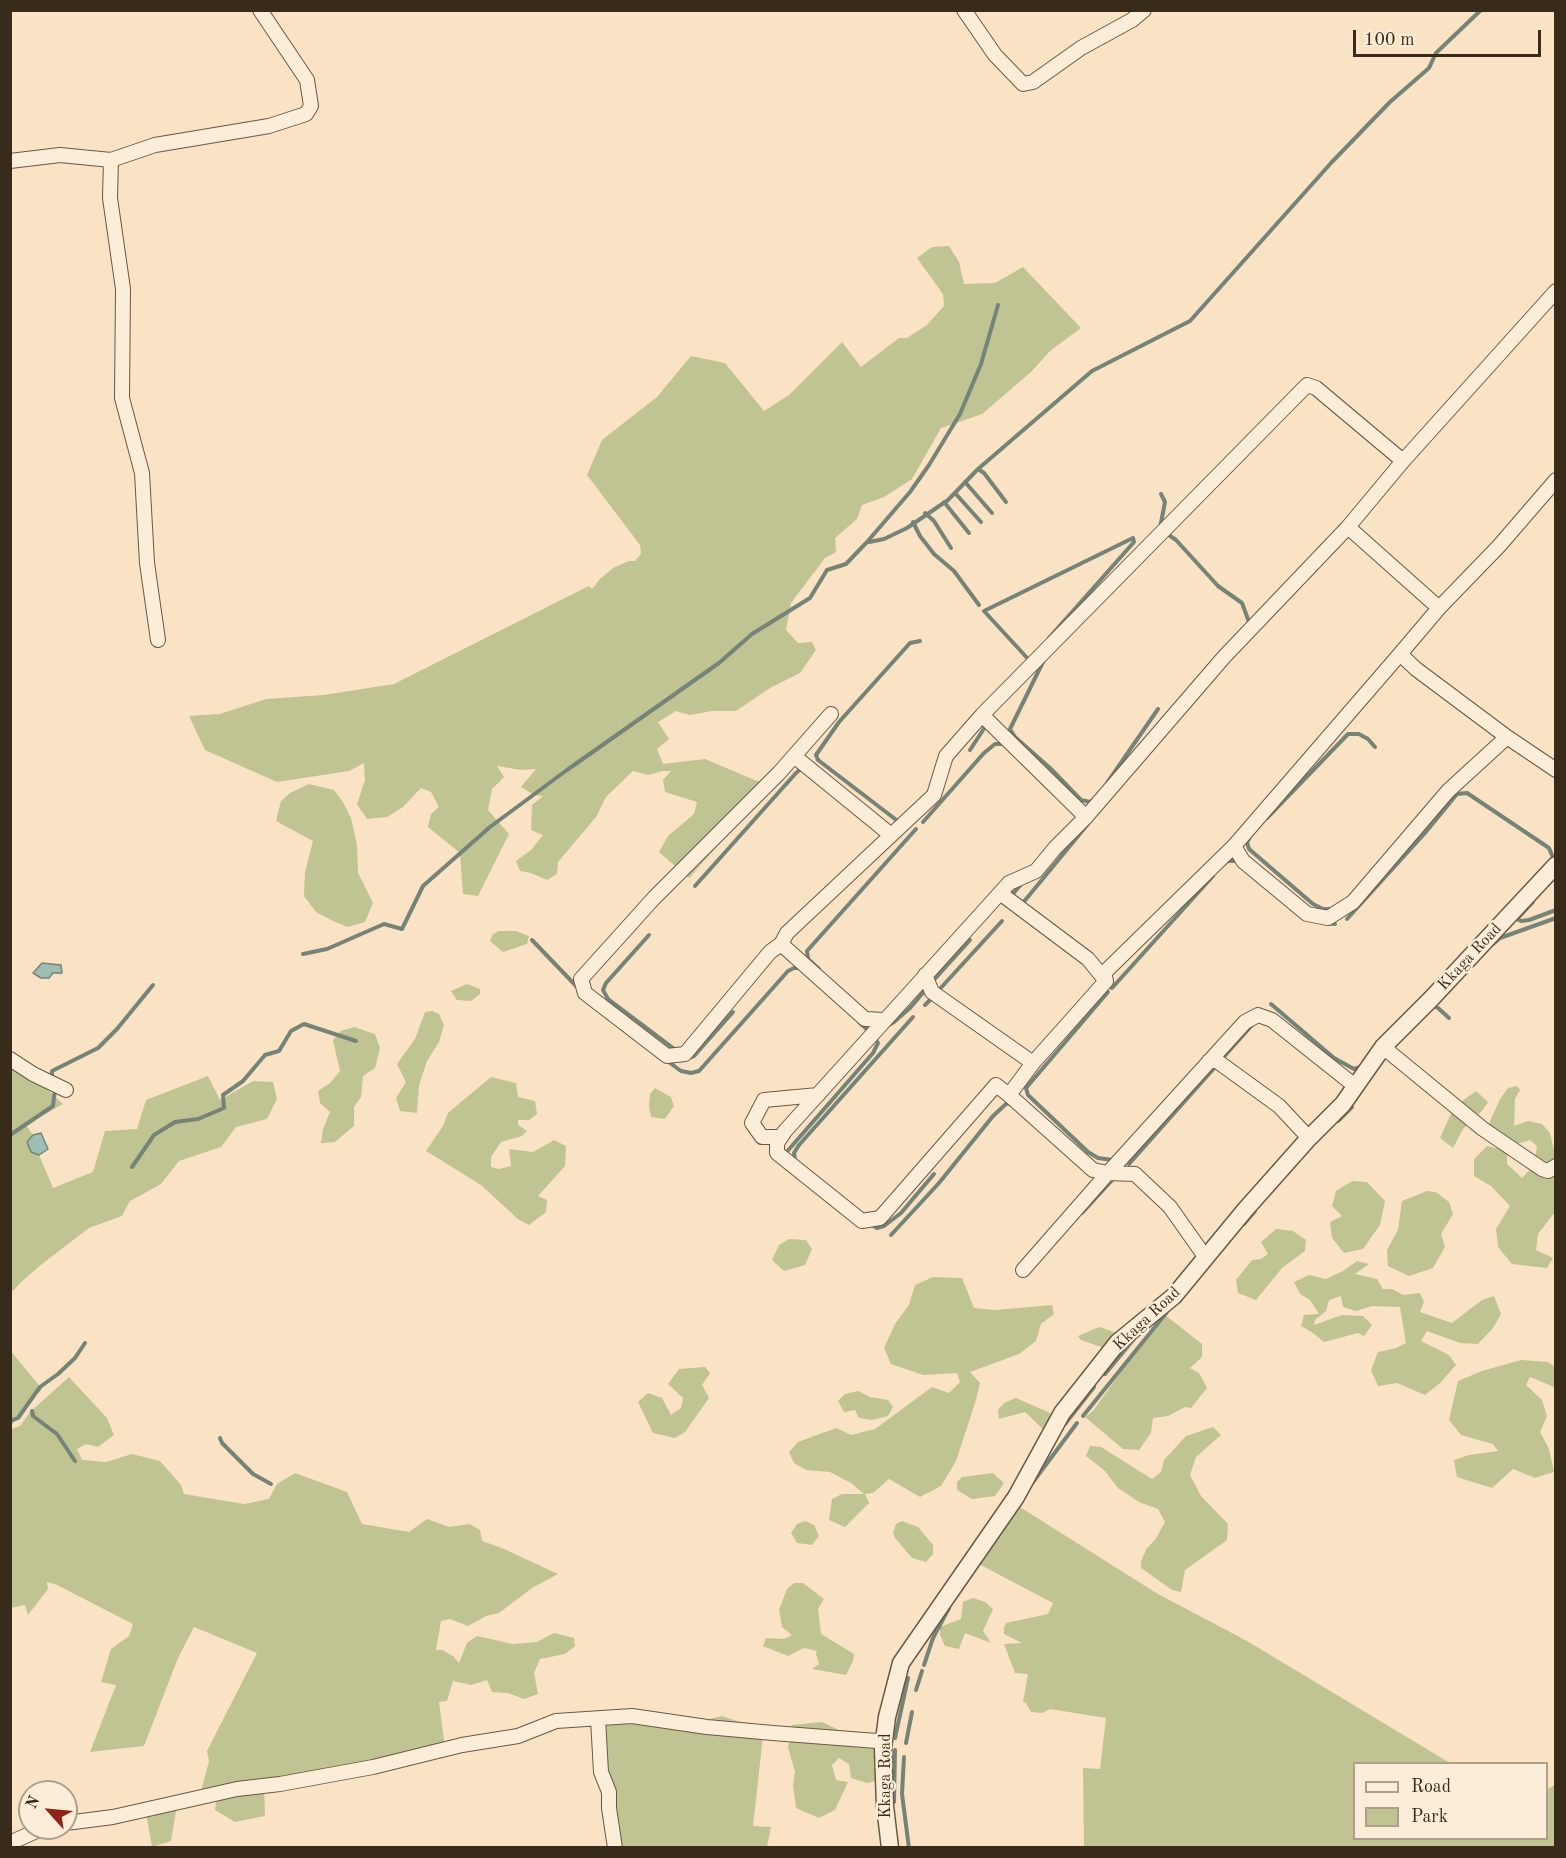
<!DOCTYPE html>
<style>
body{margin:0}
#map{position:relative;width:1566px;height:1858px;overflow:hidden;background:#fae3c4;font-family:"Old Standard TT",serif}
canvas{display:block}
.frame{position:absolute;inset:0;border:12px solid #392b19;pointer-events:none}
.legend{position:absolute;left:1353px;top:1762px;width:195px;height:78px;box-sizing:border-box;background:#fcedd9;border:2px solid #ae9f8c;margin:0;padding:8px 10px;list-style:none;font-size:18px;color:#392b19}
.legend li{display:flex;align-items:center;gap:12px;height:30px}
.legend b{width:30px;border:2px solid #ae9f8c}
.north{position:absolute;left:18px;top:1780px;width:60px;height:60px;box-sizing:border-box;background:#fcedd9;border:2px solid #ae9f8c;border-radius:50%;rotate:297deg;font-size:16px;font-weight:700;line-height:24px;text-align:center;color:#392b19}
.north::after{content:'';display:block;margin:auto;width:21px;height:27px;background:#8f2418;clip-path:polygon(50% 0,100% 100%,50% 72%,0 100%)}
.scale{position:absolute;left:1353px;top:30px;width:188px;height:27px;box-sizing:border-box;border:3px solid #392b19;border-top:0;padding-left:8px;font-size:18px;line-height:21px;white-space:nowrap;color:#392b19;-webkit-text-stroke:4px #fcedd9;paint-order:stroke}
</style>
<div id="map">
<canvas width="1566" height="1858"></canvas>
<div class="frame"></div>
<ul class="legend">
<li><b style="height:8px;background:#fcedd9"></b>Road</li>
<li><b style="height:16px;background:#c0c392"></b>Park</li>
</ul>
<div class="north">N</div>
<div class="scale">100 m</div>
</div>
<script>
const c = document.querySelector('canvas').getContext('2d');
c.lineJoin = 'round';
function paint(path, color) { c.fillStyle = color; c.fill(path, 'evenodd'); }
const toPath = rows => new Path2D(rows.map(r => 'M' + r).join(''));
function strokePath(path, color, width, dash) { c.strokeStyle = color; c.lineWidth = width; c.lineCap = dash ? 'butt' : 'round'; c.setLineDash(dash || []); c.stroke(path); }
function label(font, color, halo, rows, align = 'center') {
  c.font = font + ' "Old Standard TT",serif'; c.lineWidth = 4.5; c.setLineDash([]); c.textBaseline = 'middle'; c.strokeStyle = halo; c.fillStyle = color; for (const [text, x, y, turn = 0] of rows) {
    c.save(); c.translate(x, y); c.rotate((+turn || 0) * Math.PI / 180); c.textAlign = isNaN(turn) ? turn : align; if (halo) c.strokeText(text, 0, 0); c.fillText(text, 0, 0); c.restore();
  }
}
paint(toPath([
 [949,246,959,262,964,284,995,283,1023,267,1081,328,1050,351,1031,372,982,414,941,428,912,479,884,497,862,505,857,519,835,538,836,552,825,558,791,603,786,630,798,643,812,642,816,650,800,673,770,688,736,711,712,711,690,715,676,711,658,722,669,739,657,749,663,764,705,759,757,781,775,781,689,878,659,852,668,836,694,814,697,802,665,792,663,780,671,771,662,771,649,775,633,771,606,797,596,817,558,862,557,874,547,880,531,873,520,871,516,861,531,850,543,835,531,830,532,805,543,796,534,795,521,787,536,769,521,770,497,766,504,777,492,789,488,810,509,834,478,896,463,894,460,853,428,827,431,814,439,807,431,792,421,788,403,807,387,817,367,819,357,804,365,780,364,763,349,771,277,782,205,750,189,716,220,714,266,699,324,695,394,684,589,586,592,589,600,579,613,568,629,561,635,561,641,554,640,545,587,475,602,440,657,397,691,356,725,363,764,411,789,395,842,342,861,367,899,338,907,338,927,325,944,306,943,294,917,258,932,247],
 [309,784,334,790,343,802,351,818,357,845,358,873,373,903,365,922,348,927,333,921,316,912,304,896,305,872,313,841,276,821,281,801,290,793],
 [499,931,516,931,529,936,527,944,503,952,490,941,493,934],
 [467,984,480,989,480,994,471,1001,457,1000,451,991],
 [432,1011,439,1014,444,1025,439,1042,427,1061,419,1085,417,1113,400,1111,396,1098,406,1082,397,1064,415,1039,425,1012],
 [354,1027,375,1034,380,1048,375,1068,363,1076,361,1097,354,1107,354,1126,335,1142,321,1143,323,1129,330,1112,320,1103,318,1091,330,1083,340,1071,333,1040,341,1031],
 [10,1068,38,1081,63,1104,26,1125,33,1135,28,1142,31,1152,39,1155,53,1188,93,1172,105,1131,137,1129,146,1100,208,1076,220,1100,253,1081,273,1082,277,1099,267,1119,236,1127,221,1147,179,1161,161,1184,130,1201,122,1216,89,1228,42,1264,20,1283,14,1290,11,1291],
 [491,1077,516,1083,518,1097,535,1101,537,1114,529,1120,518,1120,518,1125,527,1131,522,1136,501,1142,491,1157,491,1167,499,1169,511,1166,509,1149,533,1152,554,1140,566,1146,565,1166,538,1196,547,1200,546,1212,529,1225,518,1219,481,1185,426,1151,443,1126,448,1113],
 [1517,1086,1520,1090,1515,1099,1514,1126,1528,1121,1542,1124,1550,1133,1553,1147,1555,1151,1555,1212,1538,1234,1536,1250,1553,1258,1547,1268,1512,1264,1498,1247,1496,1229,1510,1206,1491,1186,1474,1176,1474,1159,1487,1146,1507,1151,1507,1164,1522,1178,1534,1165,1537,1146,1530,1140,1513,1145,1488,1126,1500,1099,1508,1088],
 [655,1088,671,1097,674,1106,665,1119,651,1117,649,1106,650,1094],
 [1476,1091,1488,1102,1482,1111,1463,1129,1453,1148,1440,1138,1454,1107],
 [1352,1181,1367,1182,1385,1201,1380,1225,1363,1249,1344,1253,1332,1238,1330,1222,1342,1216,1332,1206,1336,1191],
 [1427,1191,1436,1192,1449,1202,1453,1214,1441,1234,1445,1247,1433,1268,1409,1276,1388,1266,1387,1250,1398,1230,1402,1201],
 [1276,1229,1293,1231,1306,1240,1305,1251,1282,1268,1256,1300,1238,1293,1236,1280,1252,1260,1261,1259,1268,1254,1261,1242],
 [789,1239,806,1240,812,1249,805,1265,784,1271,772,1260,779,1245],
 [1357,1261,1369,1264,1355,1274,1377,1279,1383,1289,1392,1289,1403,1295,1420,1293,1424,1302,1420,1312,1452,1323,1482,1300,1494,1296,1501,1314,1493,1328,1478,1344,1460,1343,1427,1331,1421,1341,1449,1355,1456,1365,1440,1383,1425,1395,1397,1383,1378,1386,1371,1370,1378,1352,1396,1348,1406,1343,1400,1307,1372,1306,1356,1311,1343,1307,1341,1296,1329,1300,1326,1311,1315,1320,1314,1325,1342,1315,1363,1316,1372,1325,1364,1336,1358,1333,1324,1342,1313,1333,1301,1326,1304,1315,1319,1314,1310,1300,1300,1294,1294,1282,1309,1275,1326,1279,1343,1271],
 [933,1277,962,1278,974,1308,995,1310,1052,1305,1054,1314,1041,1324,1036,1341,1019,1354,970,1372,980,1383,976,1400,956,1461,941,1486,920,1497,889,1479,873,1493,865,1494,869,1503,845,1527,829,1520,832,1499,842,1494,864,1494,851,1483,830,1472,806,1470,794,1463,789,1452,798,1442,836,1428,851,1435,875,1429,932,1387,949,1393,960,1382,957,1373,923,1375,891,1364,884,1348,895,1324,909,1305,915,1285],
 [1165,1315,1202,1344,1202,1357,1190,1368,1199,1373,1207,1388,1191,1408,1185,1407,1168,1416,1153,1418,1151,1433,1139,1450,1123,1449,1085,1417,1093,1411,1143,1341],
 [1099,1327,1114,1332,1121,1346,1104,1348,1081,1340,1078,1336],
 [10,1350,42,1389,33,1398,21,1416,11,1425],
 [1521,1360,1548,1362,1555,1367,1555,1384,1554,1387,1530,1377,1526,1385,1542,1400,1547,1416,1540,1432,1549,1449,1554,1472,1535,1478,1513,1469,1492,1488,1457,1477,1454,1460,1469,1455,1498,1451,1493,1444,1461,1435,1449,1420,1458,1381,1482,1371],
 [705,1367,710,1373,702,1385,709,1398,685,1432,675,1438,653,1433,638,1402,648,1393,662,1398,671,1415,681,1408,683,1398,668,1384,679,1369],
 [69,1377,107,1418,114,1435,98,1447,86,1444,77,1449,82,1460,106,1462,132,1454,160,1461,181,1485,184,1494,244,1504,269,1499,277,1484,295,1473,347,1492,362,1524,409,1532,427,1519,449,1527,470,1524,480,1530,482,1541,502,1548,558,1574,532,1588,499,1613,486,1616,468,1626,450,1619,441,1621,436,1650,442,1650,453,1656,459,1663,467,1643,477,1636,513,1644,537,1642,554,1633,574,1638,575,1646,565,1654,540,1659,534,1673,538,1694,524,1699,508,1693,492,1692,487,1680,471,1685,453,1681,447,1701,439,1702,445,1748,200,1795,209,1761,207,1751,257,1653,194,1627,178,1658,144,1746,90,1752,116,1685,101,1682,111,1649,129,1636,133,1624,57,1585,47,1582,48,1589,28,1615,25,1605,11,1608,11,1429,20,1426,30,1412],
 [858,1391,870,1397,888,1400,893,1407,888,1416,872,1420,859,1418,855,1410,844,1412,838,1401,845,1394],
 [1016,1398,1048,1412,1064,1421,1045,1431,1025,1412,999,1419,998,1410,1004,1403],
 [1213,1427,1221,1435,1196,1457,1190,1475,1201,1496,1228,1524,1227,1540,1185,1570,1181,1592,1172,1590,1141,1568,1141,1561,1147,1548,1155,1540,1165,1522,1158,1509,1139,1502,1118,1488,1105,1471,1086,1456,1090,1446,1101,1447,1152,1479,1161,1472,1164,1460,1186,1436],
 [993,1473,1004,1483,995,1496,972,1499,957,1490,957,1482,962,1477],
 [1015,1504,1158,1594,1247,1641,1450,1763,1354,1764,1354,1838,1546,1838,1547,1789,1555,1785,1555,1847,1084,1847,1083,1768,1100,1769,1106,1718,1050,1709,1042,1713,1031,1712,1026,1703,1023,1702,1028,1674,1015,1673,1004,1644,1022,1643,1004,1634,1004,1628,1006,1623,1048,1614,1053,1603,975,1562],
 [805,1521,814,1525,819,1536,812,1545,797,1543,791,1533,797,1524],
 [902,1521,918,1527,933,1545,933,1554,926,1562,912,1558,895,1538,893,1533,896,1524],
 [794,1583,803,1583,824,1599,818,1609,821,1634,854,1654,853,1661,846,1675,812,1669,819,1664,816,1654,817,1651,804,1648,788,1656,763,1646,766,1638,784,1639,792,1635,782,1627,779,1610,787,1589],
 [973,1598,985,1602,993,1609,983,1631,991,1643,965,1633,959,1649,945,1646,940,1635,940,1627,961,1619,963,1602],
 [722,1716,743,1723,751,1735,763,1736,753,1826,771,1827,767,1847,611,1847,603,1730,605,1724,611,1721,697,1728,706,1720],
 [822,1722,837,1729,845,1743,870,1746,881,1752,880,1780,867,1783,851,1778,849,1764,839,1758,832,1765,836,1780,848,1782,835,1810,819,1818,796,1808,793,1785,795,1772,788,1747,789,1741,799,1732,791,1725],
 [264,1788,265,1816,235,1822,215,1810,217,1795],
 [177,1805,171,1841,152,1847,146,1813]
]), '#c0c392');
const water = toPath([
 [42,963,61,965,62,973,53,973,49,978,41,978,33,973,42,963],
 [41,1133,48,1149,39,1155,31,1152,27,1142,33,1135,41,1133]
]);
paint(water, '#9ebeb5');
strokePath(water, '#768377', 1.5);
strokePath(toPath([
 [978,469,984,473,1006,502],
 [965,482,992,513],
 [955,493,981,522],
 [944,502,969,533],
 [925,513,934,521,951,548],
 [913,522,920,536,934,554,954,571,979,605],
 [1160,528,1165,502,1161,494],
 [1166,533,1176,540,1218,586,1242,603,1249,622,1248,625],
 [869,542,884,539,907,528,948,500,978,469,1092,371,1190,321,1331,163,1390,102,1429,68,1436,53,1481,10],
 [1029,660,984,611,1133,538,1134,542,1049,638],
 [1044,660,1010,729,1015,737,1050,768,1081,800,1090,802,1093,800],
 [970,750,987,724],
 [1107,783,1158,709],
 [1267,818,1348,734,1359,734,1368,739,1375,747],
 [899,822,818,760,816,755,839,722,910,643,920,641],
 [923,822,984,753,995,744,1006,744],
 [1250,837,1247,842,1249,849,1313,904,1323,909,1332,909],
 [1224,864,1228,861,1239,861],
 [695,886,796,773,802,768],
 [1011,896,1024,881],
 [1022,904,1088,824],
 [1347,919,1425,833,1457,794,1467,793,1549,848,1554,860],
 [1517,919,1533,902],
 [1517,919,1521,921,1529,920,1556,910],
 [1325,923,1335,924],
 [649,935,606,983,603,990,608,999,677,1051],
 [532,940,579,989],
 [1493,944,1500,938,1556,918],
 [303,954,327,949,384,924,402,929,423,886,490,827,567,770,719,663,752,634,810,598,827,570,846,564,867,542,910,492,929,465,960,414,981,364,998,305],
 [819,969,808,959,807,951,916,829],
 [932,982,970,940],
 [1112,988,1213,876],
 [938,991,1002,921],
 [1108,992,1026,1088,1028,1095,1088,1152,1098,1158,1113,1160],
 [1271,1004,1334,1058,1354,1069,1363,1066],
 [925,1005,933,997],
 [1431,1008,1433,1006,1438,1008,1449,1018],
 [887,1026,894,1022,910,1008,927,988],
 [688,1058,694,1056,733,1012],
 [666,1060,681,1071,691,1073,699,1071,788,971,794,968,801,968],
 [1221,1060,1254,1023],
 [52,1079,52,1071,98,1048,117,1029,153,985],
 [1338,1121,1352,1107],
 [10,1135,53,1106,55,1089],
 [784,1155,873,1053,878,1043,873,1035,859,1022],
 [795,1160,794,1153,799,1145,913,1017],
 [1129,1164,1216,1066],
 [132,1167,154,1135,175,1122,198,1119,224,1108,223,1095,243,1081,265,1055,279,1051,291,1031,304,1024,356,1041],
 [1082,1213,1115,1177],
 [869,1223,877,1228,884,1226,901,1213,934,1174],
 [1244,1224,1255,1211],
 [891,1235,939,1183,993,1116,1006,1104,1011,1103],
 [1105,1374,1134,1339],
 [32,1411,33,1416,57,1434,75,1461],
 [1083,1416,1167,1312],
 [10,1421,18,1418,40,1387,58,1374,75,1358,85,1343],
 [1065,1424,1094,1387],
 [220,1438,222,1443,253,1474,271,1484],
 [1033,1482,1077,1423],
 [924,1665,933,1638,949,1608],
 [916,1690,922,1671],
 [895,1738,908,1678],
 [906,1743,912,1712],
 [904,1757,902,1794,909,1848],
 [894,1802,895,1750],
 [49,1832,65,1828]
]), '#768377', 4);
const minor = toPath([
 [964,10,995,55,1023,84,1033,82,1081,48,1132,20,1144,10],
 [111,160,110,198,123,289,122,398,142,473,147,563,158,640],
 [10,161,60,155,111,160,155,145,269,126,306,114,311,106,307,80,260,10],
 [1348,527,1439,608],
 [1400,654,1439,608,1499,546,1556,480],
 [982,715,1086,817],
 [794,756,891,835],
 [1234,846,1400,654,1416,669,1507,737],
 [1000,893,1009,883,1036,871,1055,848,1086,817,1224,657,1348,527,1403,461,1556,291],
 [781,944,770,952,685,1054,667,1056,585,993,581,979,654,898,779,773,831,714],
 [925,975,932,992,1033,1063],
 [884,1020,865,1019,781,944,787,933,934,795,946,756,982,715,1307,385,1316,388,1403,461],
 [1383,1047,1483,1129,1542,1169,1548,1171,1556,1166],
 [10,1059,33,1074,66,1090],
 [1209,1061,1217,1061,1279,1106,1309,1138],
 [1355,1086,1272,1020,1258,1015,1245,1022,1108,1173,1093,1170,1009,1095,1033,1063,1106,981,1104,973,1234,846,1243,861,1307,914,1328,918,1353,902,1448,791,1507,737,1556,770],
 [1009,1095,996,1085,880,1218,862,1221,777,1153,777,1143,785,1131,1000,893,1088,959,1106,981],
 [781,1137,762,1137,752,1123,764,1100,818,1095],
 [1023,1270,1108,1173,1135,1174,1170,1207,1206,1258],
 [598,1719,601,1772,609,1792,609,1808,615,1848],
 [66,1823,113,1817,237,1789,280,1784,373,1767,462,1745,518,1736,556,1721,632,1716,707,1727,773,1733,877,1741,884,1740],
 [12,1842,43,1828]
]);
const tertiary = toPath([
 [890,1848,885,1806,883,1748,887,1717,901,1663,1016,1497,1062,1413,1118,1342,1174,1296,1245,1210,1309,1138,1343,1104,1383,1047,1431,999,1556,865]
]);
strokePath(minor, '#695944', 16);
strokePath(tertiary, '#695944', 19);
strokePath(minor, '#fcedd9', 14);
strokePath(tertiary, '#fcedd9', 16);
label('16px', '#392b19', '#fcedd9', [
 ["Kkaga Road",1470,957,-47],
 ["Kkaga Road",1147,1319,-43],
 ["Kkaga Road",886,1776,-90]
]);
</script>
